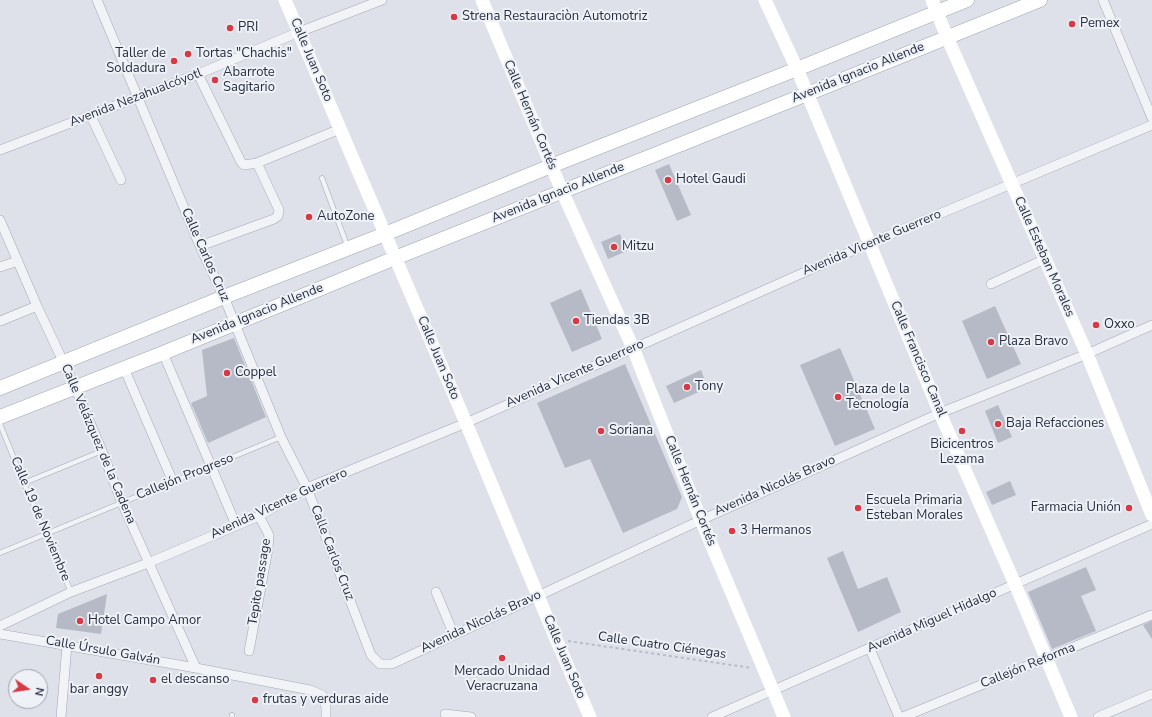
<!DOCTYPE html>
<meta charset="utf-8">
<style>
body{margin:0}
#map{position:relative;width:1152px;height:717px;overflow:hidden;background:#dee1e9;font-family:"Nunito Sans",sans-serif}
canvas{display:block}
.north{position:absolute;left:8px;top:669px;width:40px;height:40px;box-sizing:border-box;background:#eef1f6;border:1px solid #9ea3ae;border-radius:50%;rotate:103deg;font-size:11px;font-weight:700;line-height:16px;text-align:center;color:#262e41}
.north::after{content:'';display:block;margin:auto;width:14px;height:18px;background:#d73a44;clip-path:polygon(50% 0,100% 100%,50% 72%,0 100%)}
</style>
<div id="map">
<canvas width="1152" height="717"></canvas>
<div class="north">N</div>
</div>
<script>
const c = document.querySelector('canvas').getContext('2d');
c.lineJoin = 'round';
function paint(path, color) { c.fillStyle = color; c.fill(path, 'evenodd'); }
const toPath = rows => new Path2D(rows.map(r => 'M' + r).join(''));
function strokePath(path, color, width, dash) { c.strokeStyle = color; c.lineWidth = width; c.lineCap = dash ? 'butt' : 'round'; c.setLineDash(dash || []); c.stroke(path); }
function label(font, color, halo, rows, align = 'center') {
  c.font = font + ' "Nunito Sans",sans-serif'; c.lineWidth = 4; c.setLineDash([]); c.textBaseline = 'middle'; c.strokeStyle = halo; c.fillStyle = color; for (const [text, x, y, turn = 0] of rows) {
    c.save(); c.translate(x, y); c.rotate((+turn || 0) * Math.PI / 180); c.textAlign = isNaN(turn) ? turn : align; if (halo) c.strokeText(text, 0, 0); c.fillText(text, 0, 0); c.restore();
  }
}
paint(toPath([
 [669,164,691,215,677,221,655,170],
 [620,234,627,251,608,259,601,242],
 [581,289,602,339,572,352,550,303],
 [995,306,1021,364,987,379,962,321],
 [234,338,266,417,208,443,191,403,207,396,202,350],
 [840,348,875,429,835,446,800,365],
 [625,364,682,497,677,509,623,533,590,459,565,468,537,403],
 [701,370,708,388,674,403,666,386],
 [998,405,1012,437,998,443,985,411],
 [1010,481,1016,495,992,505,986,492],
 [843,551,858,589,887,577,901,612,858,632,827,558],
 [1086,567,1096,590,1081,596,1096,631,1052,649,1028,592],
 [107,594,101,634,56,628,58,614],
 [1152,621,1152,639,1143,625]
]), '#b5bac6');
const lane = toPath([
 [322,178,348,248],
 [0,424,24,483,71,592],
 [24,483,102,451],
 [0,553,281,437],
 [232,717,232,715]
]);
const street = toPath([
 [97,0,200,246,224,297,281,437,307,488,371,655,380,664,392,664,701,520,940,413,1087,354,1152,325],
 [1103,0,1152,118],
 [198,74,241,162,244,165,257,163,340,129],
 [91,116,121,180],
 [0,150,198,74,299,32,382,0],
 [0,220,37,306,75,387,102,451,122,503,196,668],
 [200,246,274,219,278,216,279,210,257,163],
 [0,267,18,261],
 [991,284,1045,259],
 [0,321,37,306],
 [163,353,236,525],
 [124,368,173,482],
 [436,592,454,635],
 [0,626,71,592,148,563,259,516,307,488,466,423,870,243,1152,125],
 [0,634,196,668,310,690,322,695,326,707,326,717],
 [870,649,899,717],
 [249,651,268,549,269,535,259,516],
 [445,714,471,717],
 [61,717,67,645],
 [712,717,1152,524],
 [903,717,1152,615],
 [1098,717,1152,694]
]);
const primary = toPath([
 [0,388,224,297,385,234,551,166,797,69,967,0],
 [0,417,163,353,395,258,807,94,1040,0]
]);
strokePath(lane, '#a3a8b3', 5.5);
strokePath(street, '#a3a8b3', 10);
strokePath(primary, '#9da4b5', 15);
strokePath(toPath([
 [568,641,752,668]
]), '#b8bcc4', 2, [3, 3]);
strokePath(lane, '#f1f3f7', 4.5);
strokePath(street, '#f1f3f7', 9);
strokePath(toPath([
 [285,0,466,423,556,639,590,717],
 [482,0,562,191,633,348,701,520,784,717],
 [765,0,797,69,940,413,1015,584,1071,717],
 [932,0,947,37,1087,354,1152,515]
]), '#fff', 13);
strokePath(primary, '#fff', 14);
for (const [x, y, r, color] of [
 [454,17,4,"#d73a44"],
 [1072,24,4,"#d73a44"],
 [230,28,4,"#d73a44"],
 [188,54,4,"#d73a44"],
 [174,61,4,"#d73a44"],
 [215,80,4,"#d73a44"],
 [668,180,4,"#d73a44"],
 [309,217,4,"#d73a44"],
 [614,247,4,"#d73a44"],
 [576,321,4,"#d73a44"],
 [1096,325,4,"#d73a44"],
 [991,342,4,"#d73a44"],
 [227,373,4,"#d73a44"],
 [687,387,4,"#d73a44"],
 [838,397,4,"#d73a44"],
 [998,424,4,"#d73a44"],
 [601,431,4,"#d73a44"],
 [962,431,4,"#d73a44"],
 [858,508,4,"#d73a44"],
 [1129,508,4,"#d73a44"],
 [732,531,4,"#d73a44"],
 [80,621,4,"#d73a44"],
 [502,658,4,"#d73a44"],
 [99,676,4,"#d73a44"],
 [153,680,4,"#d73a44"],
 [255,700,4,"#d73a44"]
]) { const dot = new Path2D(); dot.arc(x, y, r, 0, 2 * Math.PI); c.fillStyle = color; c.fill(dot); strokePath(dot, '#eef1f6', 1.5); }
label('13px', '#262e41', '#eef1f6', [
 ["Strena Restauraciòn Automotriz",462,17],
 ["Pemex",1080,24],
 ["PRI",238,28],
 ["Taller de",166,54,"right"],
 ["Soldadura",166,69,"right"],
 ["Tortas \"Chachis\"",196,54],
 ["Abarrote",223,73],
 ["Sagitario",223,88],
 ["Hotel Gaudi",676,180],
 ["AutoZone",317,217],
 ["Mitzu",622,247],
 ["Tiendas 3B",584,321],
 ["Oxxo",1104,325],
 ["Plaza Bravo",999,342],
 ["Coppel",235,373],
 ["Tony",695,387],
 ["Plaza de la",846,390],
 ["Tecnología",846,405],
 ["Baja Refacciones",1006,424],
 ["Soriana",609,431],
 ["Bicicentros",962,445,"center"],
 ["Lezama",962,460,"center"],
 ["Escuela Primaria",866,501],
 ["Esteban Morales",866,516],
 ["Farmacia Unión",1121,508,"right"],
 ["3 Hermanos",740,531],
 ["Hotel Campo Amor",88,621],
 ["Mercado Unidad",502,672,"center"],
 ["Veracruzana",502,687,"center"],
 ["el descanso",161,680],
 ["bar anggy",99,690,"center"],
 ["frutas y verduras aide",263,700]
], 'left');
label('13px', '#262e41', '#eef1f6', [
 ["Calle Juan Soto",311,60,67],
 ["Avenida Ignacio Allende",858,73,-22],
 ["Avenida Nezahualcóyotl",136,98,-21],
 ["Calle Hernán Cortés",530,115,67],
 ["Avenida Ignacio Allende",558,193,-22],
 ["Avenida Vicente Guerrero",872,243,-23],
 ["Calle Carlos Cruz",205,255,66],
 ["Calle Esteban Morales",1044,257,66],
 ["Avenida Ignacio Allende",257,314,-22],
 ["Calle Juan Soto",438,358,67],
 ["Calle Francisco Canal",918,359,67],
 ["Avenida Vicente Guerrero",575,374,-24],
 ["Calle Velázquez de la Cadena",98,444,67],
 ["Callejón Progreso",185,477,-22],
 ["Avenida Nicolás Bravo",775,486,-24],
 ["Calle Hernán Cortés",690,491,68],
 ["Avenida Vicente Guerrero",279,504,-25],
 ["Calle 19 de Noviembre",40,519,67],
 ["Calle Carlos Cruz",332,553,69],
 ["Tepito passage",260,582,-81],
 ["Avenida Miguel Hidalgo",932,621,-24],
 ["Avenida Nicolás Bravo",481,622,-25],
 ["Calle Cuatro Ciénegas",662,646,8],
 ["Calle Úrsulo Galván",103,651,10],
 ["Calle Juan Soto",564,657,67],
 ["Callejón Reforma",1028,666,-22]
]);
</script>
